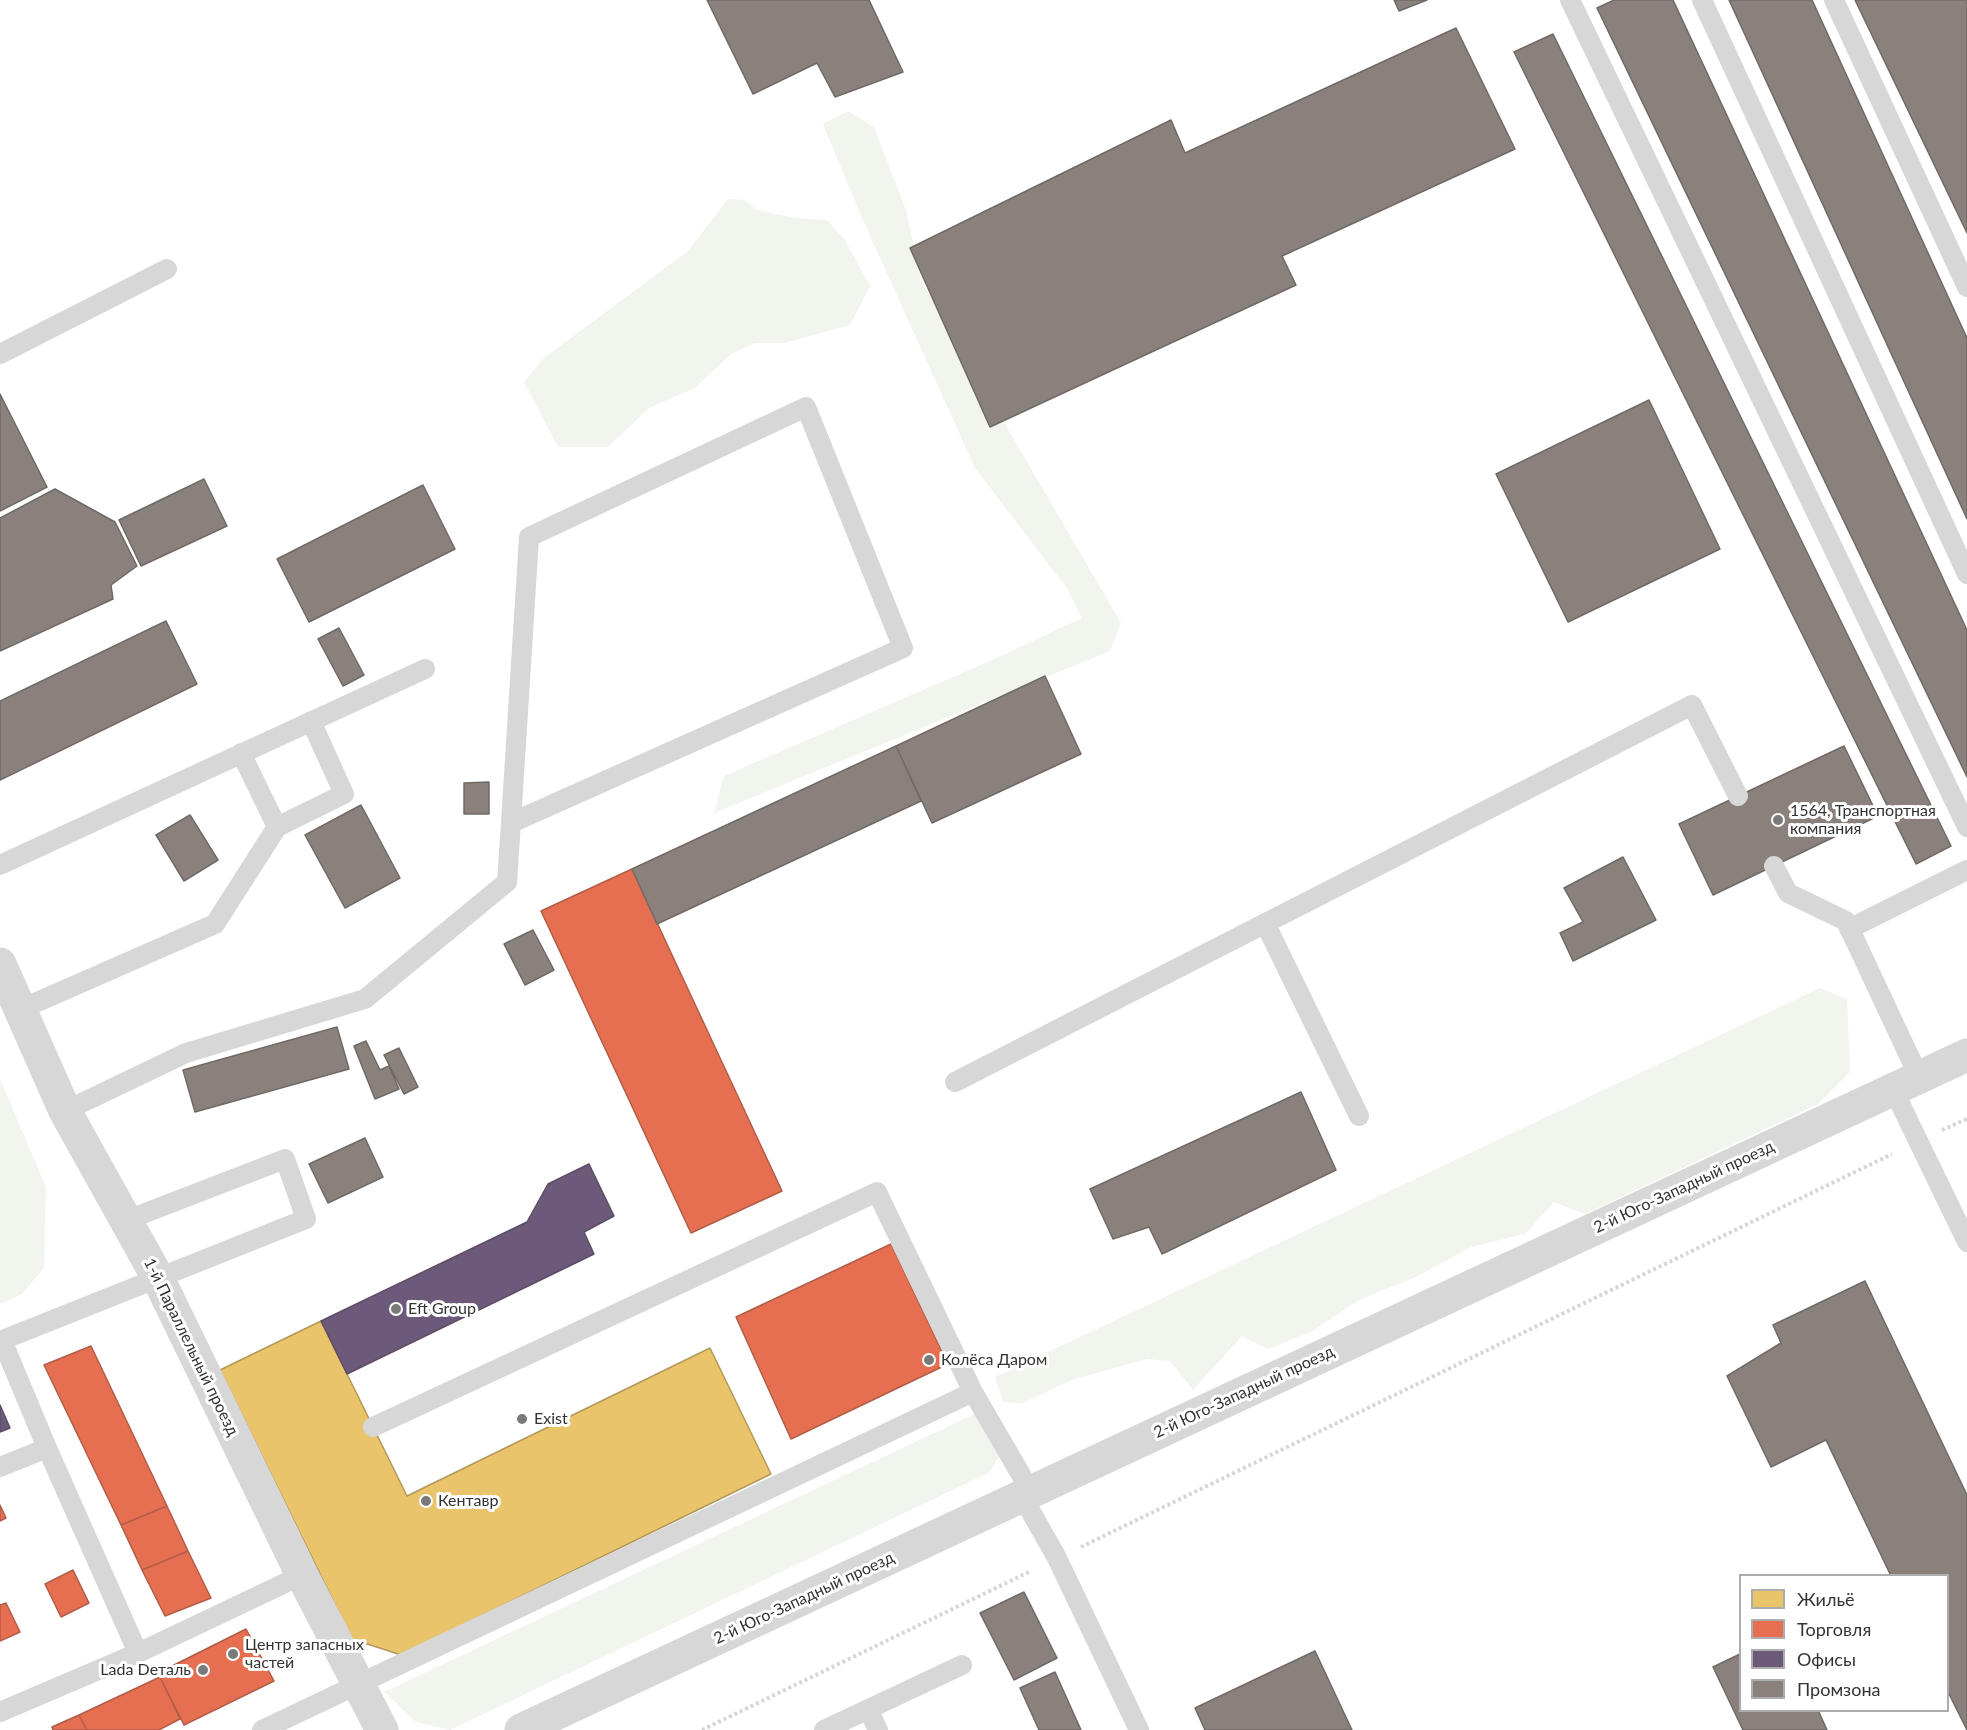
<!DOCTYPE html>
<meta charset="utf-8">
<style>
body{margin:0}
#map{position:relative;width:1967px;height:1730px;overflow:hidden;background:#fff;font-family:Lato,sans-serif}
canvas{display:block}
.legend{position:absolute;left:1739px;top:1574px;width:210px;height:138px;box-sizing:border-box;background:#fff;border:2px solid #adadad;margin:0;padding:8px 10px;list-style:none;font-size:18px;color:#333}
.legend li{display:flex;align-items:center;gap:12px;height:30px}
.legend b{width:30px;border:2px solid #adadad}
</style>
<div id="map">
<canvas width="1967" height="1730"></canvas>
<ul class="legend">
<li><b style="height:16px;background:#e9c46a"></b>Жильё</li>
<li><b style="height:16px;background:#e76f51"></b>Торговля</li>
<li><b style="height:16px;background:#6d597a"></b>Офисы</li>
<li><b style="height:16px;background:#8a817c"></b>Промзона</li>
</ul>
</div>
<script>
const c = document.querySelector('canvas').getContext('2d');
c.lineJoin = 'round';
function paint(path, color) { c.fillStyle = color; c.fill(path, 'evenodd'); }
const toPath = rows => new Path2D(rows.map(r => 'M' + r).join(''));
function strokePath(path, color, width, dash) { c.strokeStyle = color; c.lineWidth = width; c.lineCap = dash ? 'butt' : 'round'; c.setLineDash(dash || []); c.stroke(path); }
function label(font, color, halo, rows, align = 'center') {
  c.font = font + ' Lato,sans-serif'; c.lineWidth = 6; c.setLineDash([]); c.textBaseline = 'middle'; c.strokeStyle = halo; c.fillStyle = color; for (const [text, x, y, turn = 0] of rows) {
    c.save(); c.translate(x, y); c.rotate((+turn || 0) * Math.PI / 180); c.textAlign = isNaN(turn) ? turn : align; if (halo) c.strokeText(text, 0, 0); c.fillText(text, 0, 0); c.restore();
  }
}
paint(toPath([
 [848,111,874,127,906,210,921,280,1121,623,1110,651,714,813,724,776,990,661,1082,618,1066,587,975,468,862,218,823,124],
 [728,199,744,200,757,210,796,218,827,220,845,240,870,286,850,325,785,343,755,343,731,354,695,388,649,408,608,447,558,447,524,382,544,358,688,251],
 [1820,988,1847,999,1850,1072,1818,1104,1585,1214,1554,1202,1525,1234,1471,1247,1418,1276,1359,1300,1311,1332,1268,1349,1242,1336,1193,1390,1170,1361,1147,1359,1072,1380,1023,1403,1003,1402,995,1377],
 [0,1079,46,1187,44,1268,22,1294,0,1304],
 [981,1411,1000,1456,988,1473,450,1730,416,1722,384,1692]
]), '#f1f5ed');
const homes = toPath([
 [321,1321,407,1496,710,1348,771,1474,401,1655,352,1639,220,1370,321,1321]
]);
paint(homes, '#e9c46a');
strokePath(homes, '#b2985a', 1.5);
const shops = toPath([
 [632,869,782,1191,691,1233,541,911,632,869],
 [891,1244,948,1364,791,1439,736,1317,891,1244],
 [91,1346,167,1506,121,1525,44,1365,91,1346],
 [0,1505,6,1518,0,1521,0,1505],
 [167,1506,188,1551,142,1570,121,1525,167,1506],
 [188,1551,211,1598,165,1616,142,1570,188,1551],
 [73,1570,89,1603,61,1617,45,1584,73,1570],
 [6,1603,20,1632,0,1641,0,1605,6,1603],
 [246,1629,274,1681,184,1725,158,1673,246,1629],
 [160,1677,180,1719,159,1730,87,1730,79,1715,160,1677],
 [79,1715,87,1730,53,1730,52,1727,79,1715]
]);
paint(shops, '#e76f51');
strokePath(shops, '#b15d48', 1.5);
const offices = toPath([
 [589,1164,614,1216,584,1232,594,1254,347,1374,321,1321,527,1222,548,1184,589,1164],
 [0,1405,10,1428,0,1432,0,1405]
]);
paint(offices, '#6d597a');
strokePath(offices, '#5c4e65', 1.5);
const industry = toPath([
 [707,0,869,0,903,72,835,97,817,63,753,94,707,0],
 [1394,0,1427,0,1399,11,1394,0],
 [1614,0,1673,0,1967,630,1967,777,1597,8,1614,0],
 [1729,0,1812,0,1967,338,1967,519,1729,0],
 [1855,0,1967,0,1967,233,1855,0],
 [1456,28,1515,149,1282,256,1296,285,990,427,910,248,1171,120,1185,153,1456,28],
 [1553,34,1951,846,1916,864,1514,52,1553,34],
 [0,394,47,487,0,511,0,394],
 [1649,400,1720,549,1568,622,1496,474,1649,400],
 [204,479,227,526,141,566,119,520,204,479],
 [423,485,455,549,309,622,277,559,423,485],
 [55,489,115,522,137,566,111,585,113,599,0,651,0,518,55,489],
 [166,621,197,684,0,780,0,701,166,621],
 [339,628,364,675,343,686,318,639,339,628],
 [1045,676,1081,754,932,823,896,746,1045,676],
 [896,746,921,801,657,924,632,869,896,746],
 [1844,746,1878,816,1713,895,1679,824,1844,746],
 [489,782,489,814,464,814,464,783,489,782],
 [361,805,400,878,345,908,305,835,361,805],
 [190,815,218,860,184,881,156,835,190,815],
 [1623,857,1656,920,1573,961,1560,933,1583,922,1564,888,1623,857],
 [533,930,554,970,525,985,504,944,533,930],
 [337,1027,349,1069,195,1112,183,1070,337,1027],
 [366,1041,380,1070,389,1066,399,1089,375,1099,354,1046,366,1041],
 [399,1048,418,1087,404,1094,384,1055,399,1048],
 [1301,1092,1336,1170,1162,1254,1149,1227,1113,1239,1090,1189,1301,1092],
 [365,1138,383,1177,328,1203,309,1164,365,1138],
 [1865,1281,1967,1495,1967,1730,1948,1692,1948,1576,1891,1576,1826,1440,1771,1467,1727,1376,1781,1343,1773,1325,1865,1281],
 [1024,1592,1057,1658,1014,1680,980,1613,1024,1592],
 [1315,1651,1352,1730,1205,1730,1195,1708,1315,1651],
 [1740,1654,1740,1710,1818,1710,1827,1730,1743,1730,1713,1667,1740,1654],
 [1055,1672,1081,1730,1039,1730,1020,1688,1055,1672]
]);
paint(industry, '#8a817c');
strokePath(industry, '#706a66', 1.5);
strokePath(toPath([
 [1942,1130,1967,1119],
 [1081,1547,1892,1154],
 [702,1730,1031,1571]
]), '#d6d6d6', 4, [3, 3]);
strokePath(toPath([
 [1570,0,1967,827],
 [1702,0,1967,574],
 [1834,0,1967,287],
 [0,354,167,269],
 [241,753,277,827],
 [0,865,425,669],
 [1774,866,1788,893,1846,921,1919,1077],
 [1265,923,1359,1116],
 [1849,929,1967,870],
 [19,1010,215,924,277,827,344,794,311,721],
 [955,1082,1692,705,1738,796],
 [1893,1089,1967,1242],
 [65,1111,186,1053,365,999,507,882,511,823,529,537,806,407,903,648,511,823],
 [2,1340,47,1448],
 [0,1341,306,1219,285,1159,127,1220],
 [373,1427,877,1192,973,1392,1031,1492],
 [0,1467,47,1448,138,1653],
 [1022,1496,1057,1558,1139,1730],
 [868,1709,878,1730],
 [0,1712,138,1653,302,1575],
 [262,1730,973,1392],
 [824,1730,962,1665]
]), '#d7d7d7', 20);
strokePath(toPath([
 [0,964,65,1111,158,1278,302,1575,382,1730],
 [521,1730,1967,1055]
]), '#d7d7d7', 33);
for (const [x, y, r, color] of [
 [1778,820,6,"#7a7a7a"],
 [396,1309,6,"#7a7a7a"],
 [929,1360,6,"#7a7a7a"],
 [522,1419,6,"#7a7a7a"],
 [426,1501,6,"#7a7a7a"],
 [233,1654,6,"#7a7a7a"],
 [203,1670,6,"#7a7a7a"]
]) { const dot = new Path2D(); dot.arc(x, y, r, 0, 2 * Math.PI); c.fillStyle = color; c.fill(dot); strokePath(dot, '#fff', 2); }
label('16px', '#333', '#fff', [
 ["1564, Транспортная",1790,811],
 ["компания",1790,829],
 ["Eft Group",408,1309],
 ["Колёса Даром",941,1360],
 ["Exist",534,1419],
 ["Кентавр",438,1501],
 ["Центр запасных",245,1645],
 ["частей",245,1663],
 ["Lada Dеталь",191,1670,"right"]
], 'left');
label('16px', '#333', '#fff', [
 ["2-й Юго-Западный проезд",1684,1187,-25],
 ["1-й Параллельный проезд",191,1347,64],
 ["2-й Юго-Западный проезд",1244,1392,-25],
 ["2-й Юго-Западный проезд",804,1598,-25]
]);
</script>
